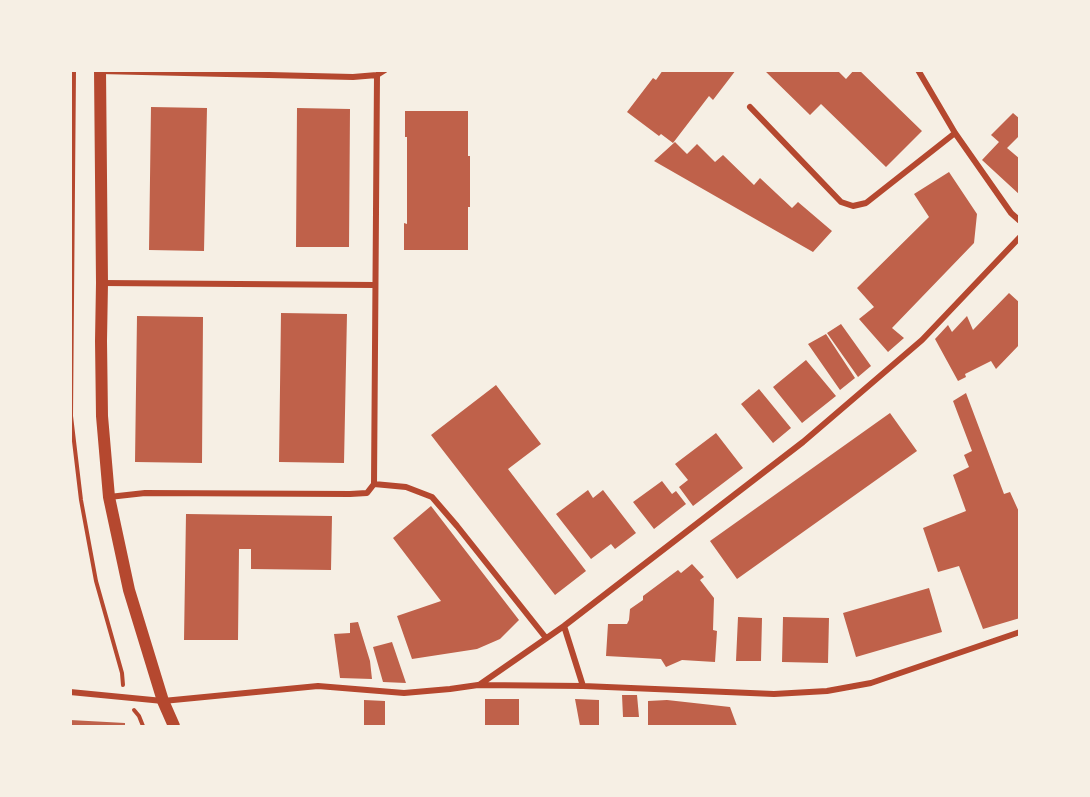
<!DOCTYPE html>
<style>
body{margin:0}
#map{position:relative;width:1090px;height:797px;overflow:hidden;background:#f6efe4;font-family:"Playfair Display",serif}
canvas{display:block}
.frame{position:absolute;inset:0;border:72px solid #f6efe4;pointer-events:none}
</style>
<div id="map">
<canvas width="1090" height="797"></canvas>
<div class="frame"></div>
</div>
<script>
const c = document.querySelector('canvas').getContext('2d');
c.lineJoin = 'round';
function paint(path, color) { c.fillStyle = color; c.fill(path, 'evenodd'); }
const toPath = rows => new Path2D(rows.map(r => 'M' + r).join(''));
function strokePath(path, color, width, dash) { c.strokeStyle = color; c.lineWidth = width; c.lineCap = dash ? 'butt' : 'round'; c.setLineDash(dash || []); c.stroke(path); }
paint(toPath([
 [663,70,736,70,713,100,709,96,673,143,661,134,659,136,627,112,653,78,656,80],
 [764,70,837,70,846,79,854,70,859,70,922,131,886,167,821,104,810,115],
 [151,107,207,108,204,251,149,250],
 [297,108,350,109,349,247,296,247],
 [405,111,468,111,468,156,470,156,470,207,468,207,468,250,404,250,404,223,407,224,407,137,405,137],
 [1013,113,1020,119,1020,135,1007,148,1020,159,1020,195,982,160,999,142,991,135],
 [675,142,687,154,697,144,715,162,723,155,754,185,760,178,792,208,798,202,832,231,813,252,654,161],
 [949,172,977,214,974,243,892,328,904,338,888,352,859,319,874,307,857,288,929,217,914,194],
 [1009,293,1020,303,1020,344,996,369,991,361,965,374,966,377,958,381,935,339,948,325,952,332,967,316,973,330],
 [281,313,347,314,344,463,279,462],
 [137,316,203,317,202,463,135,462],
 [841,324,871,366,858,377,827,333],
 [826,334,855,378,840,390,808,344],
 [806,360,836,396,802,423,773,387],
 [496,385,541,444,508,469,586,571,555,595,431,435],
 [759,389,791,428,773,443,741,404],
 [966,393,1004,494,1010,492,1020,514,1020,618,983,629,959,566,938,572,923,528,966,511,953,475,969,467,964,455,972,451,953,401],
 [890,413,917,451,737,579,710,541],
 [716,433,743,468,693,506,679,487,688,480,675,464],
 [662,481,672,494,676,491,686,504,654,529,633,502],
 [588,490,593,498,603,490,636,533,615,549,611,544,591,559,556,514],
 [431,506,519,620,500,639,477,649,412,659,397,616,441,601,393,538],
 [186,514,332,516,331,570,251,569,251,549,239,549,238,640,184,640],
 [692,564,704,577,700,580,714,598,713,630,717,631,715,662,682,660,666,667,661,659,606,656,608,624,627,624,629,620,630,609,643,600,643,596,678,570,681,573],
 [929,588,942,632,856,657,843,613],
 [738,617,762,618,761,661,736,661],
 [783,617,829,618,828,663,782,662],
 [358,622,370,661,372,679,340,678,334,634,350,633,350,623],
 [392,642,406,683,383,682,373,647],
 [622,695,637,695,639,717,623,717],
 [485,699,519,699,519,726,485,726],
 [575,699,599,700,599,726,580,726],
 [364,700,385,701,385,726,364,726],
 [667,700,730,707,737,726,648,726,648,701],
 [70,720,125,723,125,726,70,726]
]), '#bf614a');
strokePath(toPath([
 [74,70,71,416,81,500,96,581,122,673,123,685],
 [134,710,139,716,143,726]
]), '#b5482f', 4);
strokePath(toPath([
 [918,70,955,133,1011,213,1020,221],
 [100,71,353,77,377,75,385,70],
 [750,107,841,202,853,206,866,203,955,133],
 [102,283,375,285],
 [374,484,406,487,432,497,457,526,546,638],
 [109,497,145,493,350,494,367,493,374,484,377,75],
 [564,626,583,686],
 [479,685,564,626,803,442,922,340,1020,237],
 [70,692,163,701,318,686,404,693,450,689,478,685,583,686,774,694,827,691,871,683,1020,632]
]), '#b5482f', 6);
strokePath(toPath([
 [100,70,102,283,101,341,102,416,109,497,129,590,163,701,174,726]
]), '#b5482f', 12);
</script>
